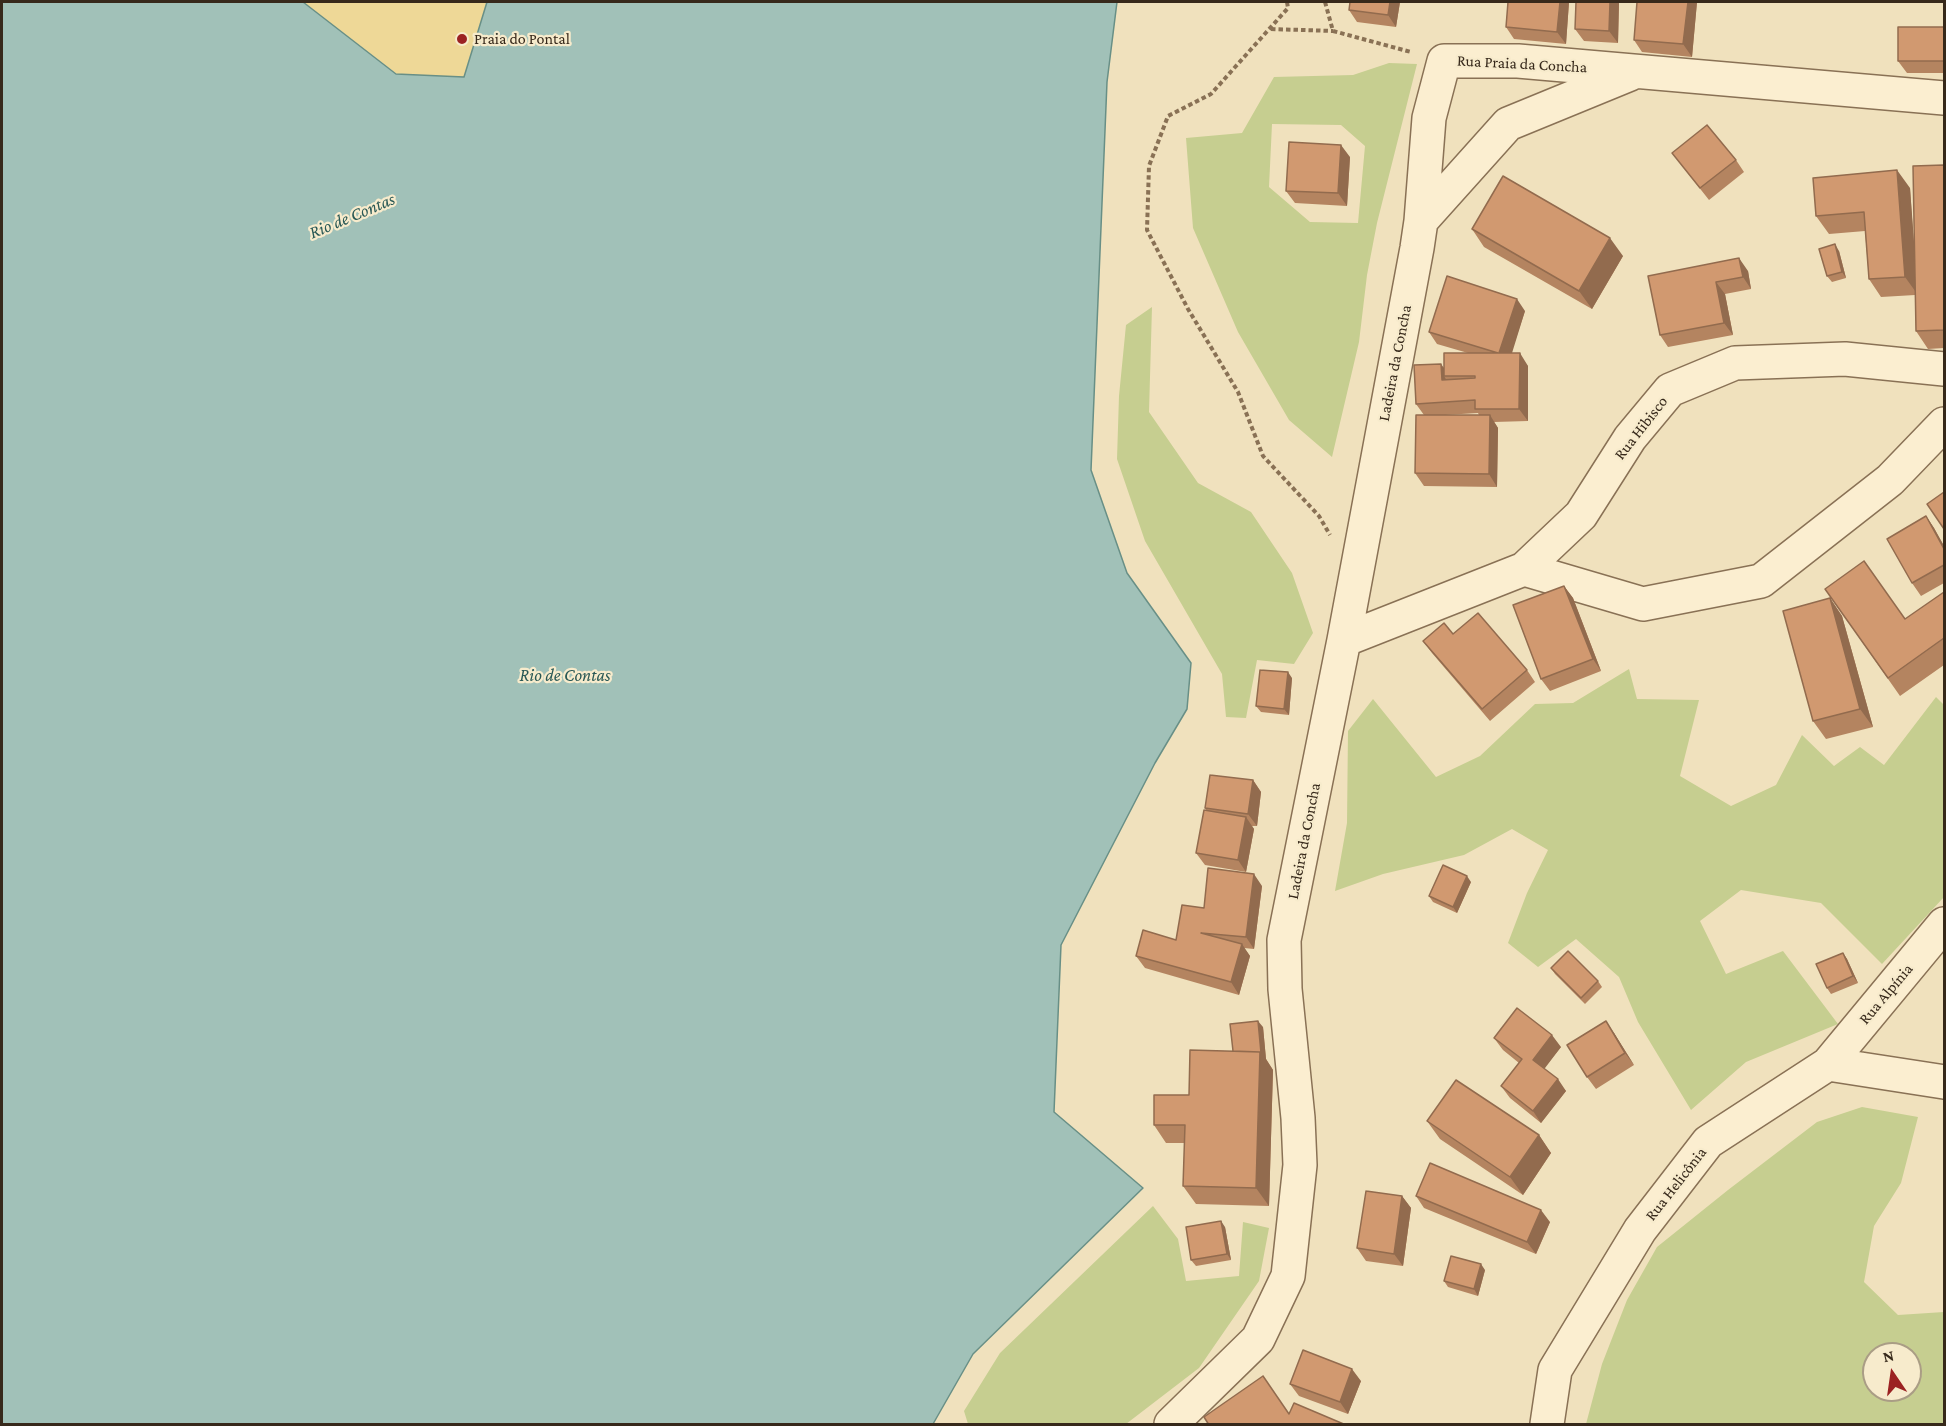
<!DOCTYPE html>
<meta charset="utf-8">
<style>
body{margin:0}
#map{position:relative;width:1946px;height:1426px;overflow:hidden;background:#f0e1bd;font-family:"Crimson Pro",serif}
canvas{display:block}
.frame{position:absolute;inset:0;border:3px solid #37291b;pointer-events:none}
.north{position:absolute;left:1862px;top:1342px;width:60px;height:60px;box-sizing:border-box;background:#f7ebcc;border:2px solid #aa9d85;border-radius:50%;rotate:347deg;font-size:16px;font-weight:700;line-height:24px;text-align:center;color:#37291b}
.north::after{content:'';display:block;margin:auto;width:21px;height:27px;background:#9b2222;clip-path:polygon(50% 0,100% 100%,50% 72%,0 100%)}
</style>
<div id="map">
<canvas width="1946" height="1426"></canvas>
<div class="frame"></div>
<div class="north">N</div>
</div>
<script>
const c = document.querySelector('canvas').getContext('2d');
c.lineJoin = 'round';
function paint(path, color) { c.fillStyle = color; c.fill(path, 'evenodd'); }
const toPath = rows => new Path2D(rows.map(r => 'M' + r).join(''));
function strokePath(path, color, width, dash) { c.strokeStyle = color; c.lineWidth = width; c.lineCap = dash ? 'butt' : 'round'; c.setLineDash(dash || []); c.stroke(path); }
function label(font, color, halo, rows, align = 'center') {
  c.font = font + ' "Crimson Pro",serif'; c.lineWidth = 4.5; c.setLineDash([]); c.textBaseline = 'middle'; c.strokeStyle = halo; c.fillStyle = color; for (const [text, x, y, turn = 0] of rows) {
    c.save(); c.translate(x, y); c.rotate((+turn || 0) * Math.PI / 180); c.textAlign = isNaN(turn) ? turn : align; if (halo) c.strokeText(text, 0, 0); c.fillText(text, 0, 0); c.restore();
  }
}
paint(toPath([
 [1389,63,1417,64,1377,223,1367,275,1359,342,1332,457,1289,420,1238,332,1193,228,1186,138,1242,133,1274,77,1353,75],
 [1272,124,1341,125,1365,146,1358,223,1310,222,1269,187],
 [1152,307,1149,412,1198,483,1251,512,1292,573,1313,633,1294,664,1257,660,1246,718,1226,717,1222,674,1145,541,1117,459,1119,396,1126,325],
 [1629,669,1637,699,1699,700,1680,776,1731,806,1776,785,1802,735,1834,766,1860,747,1884,765,1936,697,1944,705,1944,897,1882,964,1821,903,1741,890,1700,921,1726,974,1783,951,1838,1024,1746,1062,1691,1110,1638,1022,1619,977,1576,939,1538,967,1508,943,1527,893,1548,850,1512,829,1464,855,1383,874,1335,891,1347,823,1348,731,1373,699,1436,777,1480,756,1535,704,1573,703],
 [1862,1107,1918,1117,1901,1183,1874,1226,1864,1282,1898,1315,1944,1312,1944,1424,1586,1424,1602,1364,1627,1300,1657,1247,1728,1190,1817,1122],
 [1874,1354,1910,1354,1910,1390,1874,1390],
 [1153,1206,1178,1239,1186,1281,1239,1276,1243,1222,1269,1228,1259,1281,1199,1368,1126,1424,968,1424,964,1411,1000,1353]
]), '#c6ce90');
paint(toPath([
 [303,2,487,2,464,77,397,74]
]), '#eed897');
const water = toPath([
 [2,2,303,2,396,74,464,77,487,2,1117,2,1107,82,1091,470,1127,573,1191,663,1187,709,1155,763,1061,945,1054,1112,1143,1188,973,1354,933,1424,2,1424,2,2]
]);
paint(water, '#a1c1b8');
strokePath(water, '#688f86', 1.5);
const minor = toPath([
 [1421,221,1508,124,1630,74],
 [1524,569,1643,604,1761,581,1890,480,1944,424],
 [1344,640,1524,569,1581,515,1630,438,1670,390,1735,363,1845,359,1944,369],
 [1828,1064,1944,1082],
 [1171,1424,1258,1339,1288,1276,1300,1165,1298,1118,1285,989,1284,940,1344,640,1417,248,1421,221,1429,118,1444,61,1518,61,1944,98],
 [1547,1424,1555,1370,1640,1230,1708,1142,1828,1064,1944,924]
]);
strokePath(minor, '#897155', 36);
strokePath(toPath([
 [1287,2,1288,8,1211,94,1168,116,1149,166,1147,230,1188,309,1238,392,1263,456,1319,516,1330,535],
 [1325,2,1333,31,1411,52],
 [1271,29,1333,31]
]), '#897155', 4, [4.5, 3]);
strokePath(minor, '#fbeed0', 33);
paint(toPath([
 [1400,2,1396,27,1357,22,1349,10],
 [1508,2,1569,2,1566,44,1514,39,1506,27],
 [1619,2,1618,43,1584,41,1575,29],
 [1697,2,1692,57,1642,52,1634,40],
 [1944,27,1944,73,1907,73,1898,61],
 [1672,153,1736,160,1744,172,1709,200],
 [1350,157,1347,206,1295,203,1286,191],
 [1944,165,1944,348,1928,349,1916,331,1915,295,1881,297,1869,279,1865,231,1829,234,1816,216,1910,188,1914,247],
 [1472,229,1623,256,1592,309,1484,247],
 [1839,251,1846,278,1832,282,1827,276],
 [1748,271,1751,289,1725,294,1733,335,1668,347,1660,335,1648,276],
 [1525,311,1511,353,1528,366,1528,421,1494,422,1498,428,1497,487,1424,486,1415,473,1424,415,1416,404,1444,367,1468,353,1437,344,1429,332],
 [1478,413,1479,415,1445,415],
 [1926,516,1934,528,1944,546,1944,583,1921,596,1912,583],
 [1564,586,1573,598,1601,671,1550,691,1541,679],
 [1825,589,1905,619,1944,592,1944,665,1900,696],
 [1830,598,1842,616,1873,727,1826,739,1813,721],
 [1453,634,1527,670,1535,682,1490,721,1432,653,1423,641],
 [1292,678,1289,715,1261,712,1256,706],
 [1253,780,1261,792,1257,826,1252,826,1254,829,1246,872,1205,865,1196,853,1206,810,1205,808],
 [1471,882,1457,913,1433,902,1429,896],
 [1262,886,1254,949,1244,948,1250,956,1239,995,1145,968,1136,956,1176,940,1204,908],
 [1843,953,1847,959,1858,983,1831,994,1827,988],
 [1551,968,1598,981,1602,987,1585,1004,1555,974],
 [1263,1027,1266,1059,1273,1070,1269,1206,1196,1204,1183,1186,1185,1143,1166,1143,1154,1125,1189,1095,1233,1051],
 [1614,1033,1634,1065,1596,1089,1587,1077],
 [1494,1038,1561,1047,1544,1068,1566,1091,1541,1123,1510,1098,1501,1086,1519,1063,1503,1050],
 [1427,1121,1539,1135,1551,1153,1523,1195,1440,1139],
 [1402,1196,1411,1208,1403,1266,1366,1261,1357,1248],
 [1416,1196,1550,1222,1536,1254,1424,1208],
 [1225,1227,1231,1260,1196,1266,1191,1260],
 [1485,1270,1478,1296,1448,1287,1444,1281],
 [1361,1381,1348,1414,1299,1396,1290,1384]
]), '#b48460');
paint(toPath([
 [1390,2,1400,2,1396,27,1388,15],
 [1560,2,1569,2,1566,44,1557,32],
 [1610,2,1619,2,1618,43,1609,31],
 [1688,2,1697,2,1692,57,1683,44],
 [1341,145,1350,157,1347,206,1338,193],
 [1897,170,1910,188,1918,295,1905,277],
 [1610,238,1623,256,1592,309,1579,291],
 [1835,244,1839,251,1846,278,1842,272],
 [1739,258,1748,271,1751,289,1743,277],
 [1716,282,1725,294,1733,335,1724,323],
 [1517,299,1525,311,1508,366,1499,353],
 [1520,353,1528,366,1528,421,1519,409],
 [1441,364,1450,376,1444,376,1450,386,1442,380],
 [1490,415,1498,428,1497,487,1489,474],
 [1926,516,1934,528,1944,546,1944,549],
 [1564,586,1573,598,1601,671,1593,659],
 [1830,598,1842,616,1873,727,1860,709],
 [1288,672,1292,678,1289,715,1284,709],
 [1253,780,1261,792,1257,826,1248,814],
 [1246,817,1254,829,1246,872,1238,860],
 [1254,874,1262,886,1254,949,1246,937],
 [1467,876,1471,882,1457,913,1453,907],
 [1242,944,1250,956,1239,995,1231,982],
 [1843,953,1847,959,1858,983,1853,976],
 [1258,1021,1263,1027,1266,1059,1273,1070,1269,1206,1256,1188],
 [1606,1021,1614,1033,1634,1065,1625,1053],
 [1552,1035,1561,1047,1542,1072,1533,1060],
 [1558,1079,1566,1091,1541,1123,1533,1111],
 [1539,1135,1551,1153,1523,1195,1510,1177],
 [1402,1196,1411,1208,1403,1266,1394,1254],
 [1541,1210,1550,1222,1536,1254,1527,1242],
 [1221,1221,1225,1227,1231,1260,1227,1254],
 [1481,1264,1485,1270,1478,1296,1474,1289],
 [1352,1369,1361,1381,1348,1414,1340,1402]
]), '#926b4e');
const building = toPath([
 [1350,2,1390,2,1388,15,1349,10,1350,2],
 [1508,2,1560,2,1557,32,1506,27,1508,2],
 [1576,2,1610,2,1609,31,1575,29,1576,2],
 [1637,2,1688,2,1683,44,1634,40,1637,2],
 [1898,27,1944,27,1944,61,1898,61,1898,27],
 [1707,125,1736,160,1700,188,1672,153,1707,125],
 [1289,142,1341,145,1338,193,1286,191,1289,142],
 [1944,165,1944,330,1916,331,1913,166,1944,165],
 [1897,170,1905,277,1869,279,1864,212,1816,216,1813,178,1897,170],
 [1503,176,1610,238,1579,291,1472,229,1503,176],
 [1835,244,1842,272,1827,276,1819,249,1835,244],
 [1739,258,1743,277,1716,282,1724,323,1660,335,1648,276,1739,258],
 [1447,276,1517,299,1499,353,1520,353,1519,409,1475,409,1475,400,1416,404,1414,365,1441,364,1442,380,1475,378,1475,376,1444,376,1444,353,1498,353,1429,332,1447,276],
 [1416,415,1490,415,1489,474,1415,473,1416,415],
 [1944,492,1944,529,1927,504,1944,492],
 [1926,516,1944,549,1944,565,1912,583,1887,539,1926,516],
 [1864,561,1905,619,1944,592,1944,638,1888,678,1825,589,1864,561],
 [1564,586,1593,659,1541,679,1513,605,1564,586],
 [1830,598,1860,709,1813,721,1783,611,1830,598],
 [1478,613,1527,670,1482,709,1423,641,1444,623,1453,634,1478,613],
 [1260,670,1288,672,1284,709,1256,706,1260,670],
 [1210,775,1253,780,1248,814,1205,808,1210,775],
 [1204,810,1246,817,1238,860,1196,853,1204,810],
 [1443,865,1467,876,1453,907,1429,896,1443,865],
 [1208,868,1254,874,1246,937,1201,933,1242,944,1231,982,1136,956,1143,930,1176,940,1182,905,1204,908,1208,868],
 [1568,951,1598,981,1581,998,1551,968,1568,951],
 [1843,953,1853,976,1827,988,1816,964,1843,953],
 [1517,1008,1552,1035,1533,1060,1558,1079,1533,1111,1501,1086,1522,1059,1494,1038,1517,1008],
 [1258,1021,1261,1053,1260,1052,1233,1051,1230,1024,1258,1021],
 [1606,1021,1625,1053,1587,1077,1567,1045,1606,1021],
 [1190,1050,1260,1052,1256,1188,1183,1186,1185,1125,1154,1125,1154,1095,1189,1095,1190,1050],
 [1456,1080,1539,1135,1510,1177,1427,1121,1456,1080],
 [1430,1163,1541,1210,1527,1242,1416,1196,1430,1163],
 [1366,1191,1402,1196,1394,1254,1357,1248,1366,1191],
 [1221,1221,1227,1254,1191,1260,1186,1227,1221,1221],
 [1451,1256,1481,1264,1474,1289,1444,1281,1451,1256],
 [1303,1350,1352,1369,1340,1402,1290,1384,1303,1350],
 [1263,1376,1289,1414,1294,1403,1346,1425,1209,1425,1204,1417,1263,1376]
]);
paint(building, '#d19970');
strokePath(building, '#926b4e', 1.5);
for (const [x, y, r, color] of [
 [462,39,6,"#9b2222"]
]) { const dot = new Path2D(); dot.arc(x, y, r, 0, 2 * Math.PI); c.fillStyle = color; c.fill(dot); strokePath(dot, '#f7ebcc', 2); }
label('16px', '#37291b', '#f7ebcc', [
 ["Praia do Pontal",474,39]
], 'left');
label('16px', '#37291b', '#f7ebcc', [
 ["Rua Praia da Concha",1522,64,3],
 ["Ladeira da Concha",1395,363,-79],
 ["Rua Hibisco",1641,428,-52],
 ["Ladeira da Concha",1304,841,-79],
 ["Rua Alpínia",1886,994,-50],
 ["Rua Helicônia",1676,1184,-52]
]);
label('italic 18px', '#295855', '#f7ebcc', [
 ["Rio de Contas",352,216,-23],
 ["Rio de Contas",565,675]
]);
</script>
